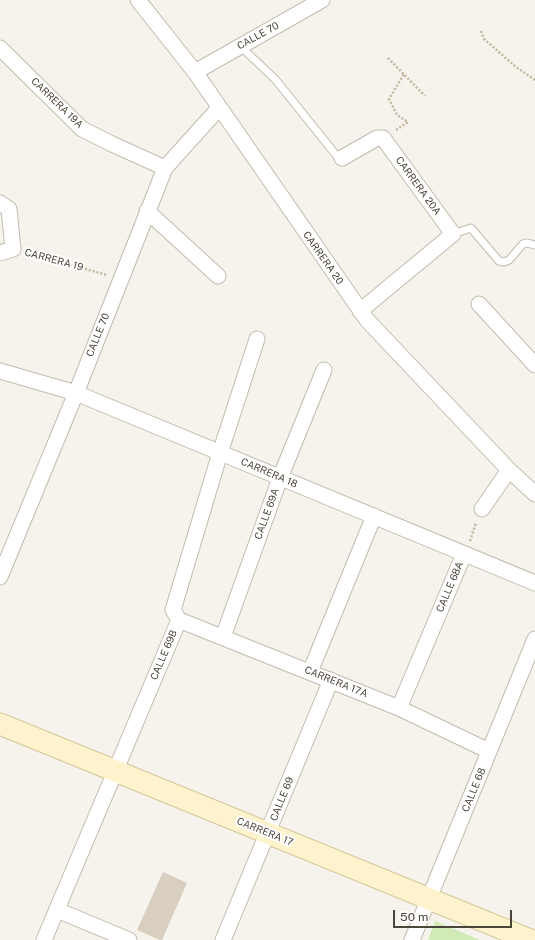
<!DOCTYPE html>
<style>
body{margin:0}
#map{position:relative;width:535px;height:940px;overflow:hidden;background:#f6f3ec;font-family:"Public Sans",sans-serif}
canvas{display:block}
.scale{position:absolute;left:393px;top:910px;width:119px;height:18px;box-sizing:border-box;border:2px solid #4b4439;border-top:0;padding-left:5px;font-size:12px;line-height:14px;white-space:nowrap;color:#4b4439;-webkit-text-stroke:3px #fff;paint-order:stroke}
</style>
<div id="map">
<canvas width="535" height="940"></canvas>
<div class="scale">50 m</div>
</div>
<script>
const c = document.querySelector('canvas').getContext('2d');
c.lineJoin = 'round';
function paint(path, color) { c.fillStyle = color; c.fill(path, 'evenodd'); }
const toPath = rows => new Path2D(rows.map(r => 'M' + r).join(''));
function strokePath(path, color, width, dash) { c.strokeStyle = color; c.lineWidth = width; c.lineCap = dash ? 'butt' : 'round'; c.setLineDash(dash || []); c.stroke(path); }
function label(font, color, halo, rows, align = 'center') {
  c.font = font + ' "Public Sans",sans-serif'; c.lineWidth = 4; c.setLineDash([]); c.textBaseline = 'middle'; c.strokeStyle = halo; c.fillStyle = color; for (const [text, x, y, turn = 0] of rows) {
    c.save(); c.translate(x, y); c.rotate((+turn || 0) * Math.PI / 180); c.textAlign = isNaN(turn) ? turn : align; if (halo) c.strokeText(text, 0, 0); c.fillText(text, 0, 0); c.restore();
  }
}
paint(toPath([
 [435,921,480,940,428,940]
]), '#d2eab5');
paint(toPath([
 [163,872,187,883,162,940,160,940,137,930]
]), '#d8cfc1');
const lane = toPath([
 [240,46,275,79,336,155,342,158],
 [453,234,471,228,499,261,504,262,509,260,523,244,527,243,535,245]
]);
const street = toPath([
 [138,0,195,72,367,320,509,470,535,494],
 [0,48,82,129,112,144,165,168],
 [195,72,322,0],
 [342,158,377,138,383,138,453,234,360,311],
 [0,203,9,209,13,249,0,253],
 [147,211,218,276],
 [479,304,535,365],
 [0,371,76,393,535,583],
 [482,509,509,470],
 [0,577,76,393,165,168,219,108],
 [179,620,399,708,489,751],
 [179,620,173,610,220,453,257,339],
 [223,637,280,478,324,370],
 [310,672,374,516],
 [399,708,464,554],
 [57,910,129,940],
 [44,940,179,620],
 [223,940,331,680],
 [412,940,535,639]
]);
const secondary = toPath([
 [0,724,530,940]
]);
strokePath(lane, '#c2bbae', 9);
strokePath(street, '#c2bbae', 17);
strokePath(secondary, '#d6c79b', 23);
strokePath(toPath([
 [481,31,484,39,516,67,535,80],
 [388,58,425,96],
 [396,130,408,122,397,115,389,99,404,74],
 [27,253,107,275],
 [470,541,476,523]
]), '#c4b79f', 2.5, [2, 2]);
strokePath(lane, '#fff', 7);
strokePath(street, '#fff', 15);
strokePath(secondary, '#fff3cd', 21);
label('10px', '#4b4439', '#fff', [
 ["CALLE 70",258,36,-29],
 ["CARRERA 19A",57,103,44],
 ["CARRERA 20A",418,186,54],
 ["CARRERA 20",323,258,55],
 ["CARRERA 19",54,260,15],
 ["CALLE 70",98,335,-68],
 ["CARRERA 18",269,473,23],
 ["CALLE 69A",267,514,-70],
 ["CALLE 68A",450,587,-67],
 ["CALLE 69B",164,655,-67],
 ["CARRERA 17A",336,682,22],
 ["CALLE 68",474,790,-68],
 ["CALLE 69",282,799,-68],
 ["CARRERA 17",265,832,22]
]);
</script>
